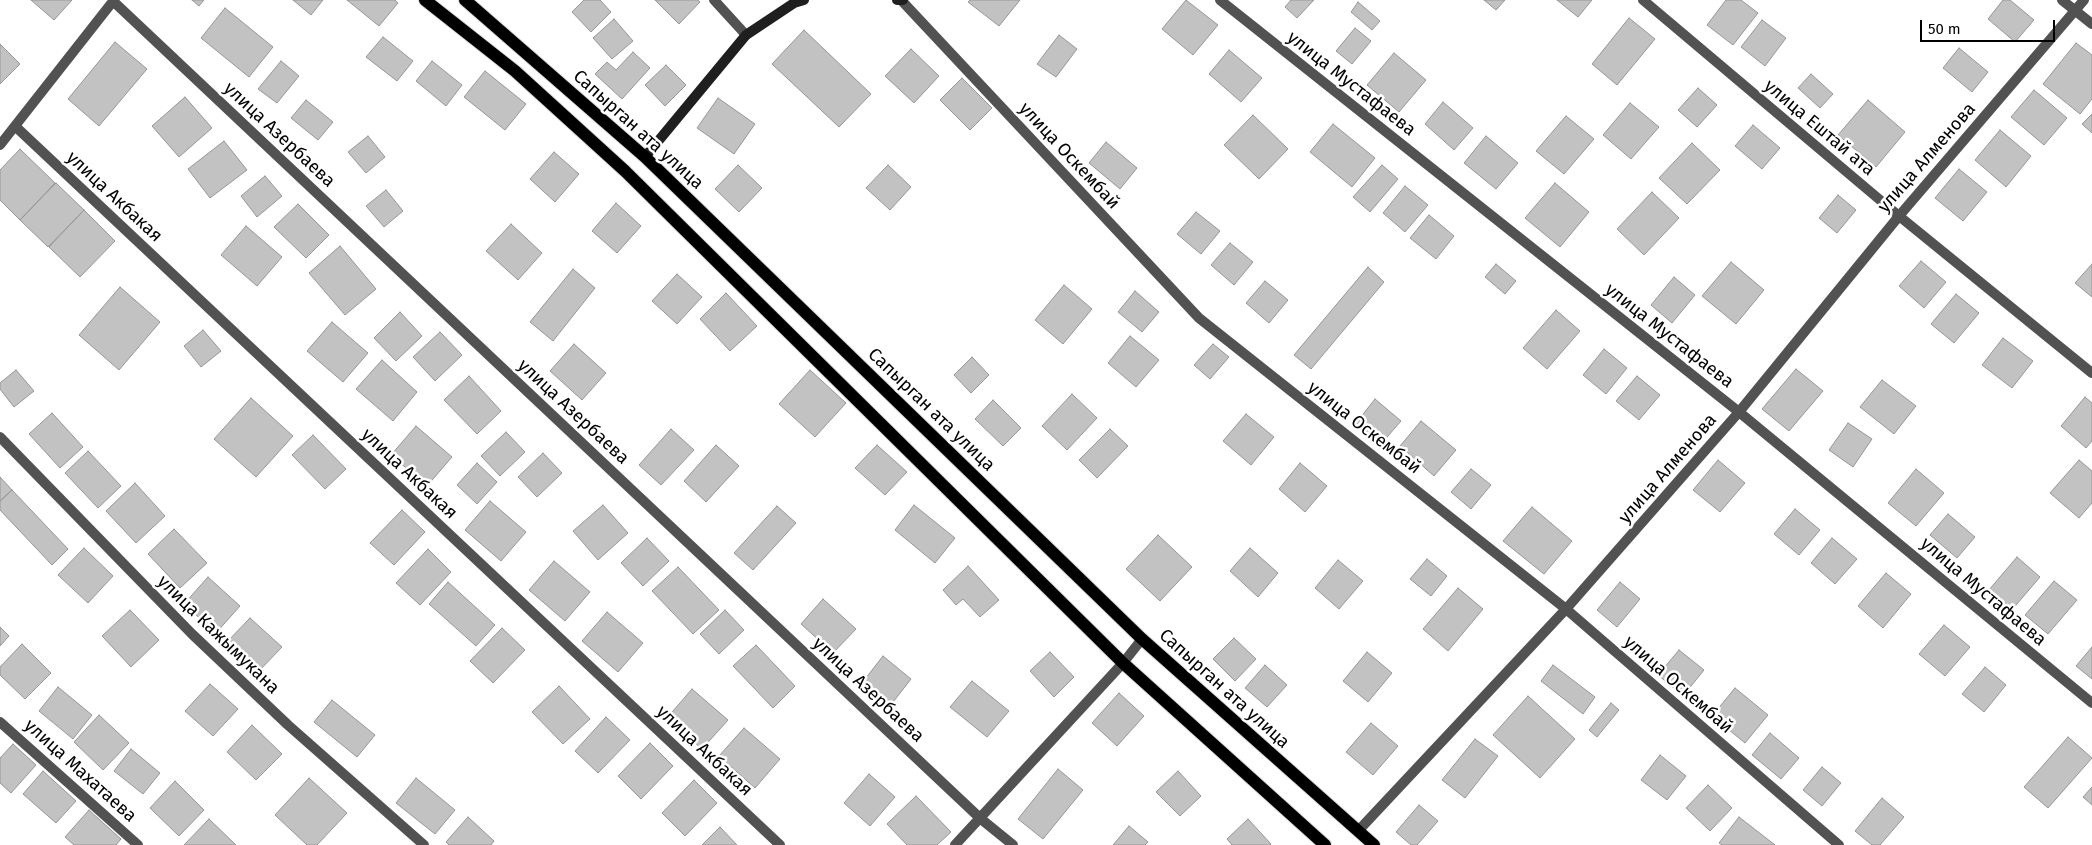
<!DOCTYPE html>
<meta charset="utf-8">
<style>
body{margin:0}
#map{position:relative;width:2092px;height:845px;overflow:hidden;background:#fff;font-family:"Fira Sans",sans-serif}
canvas{display:block}
.scale{position:absolute;left:1920px;top:20px;width:135px;height:22px;box-sizing:border-box;border:2px solid #000;border-top:0;padding-left:6px;font-size:15px;line-height:18px;white-space:nowrap;color:#000;-webkit-text-stroke:4px #fff;paint-order:stroke}
</style>
<div id="map">
<canvas width="2092" height="845"></canvas>
<div class="scale">50 m</div>
</div>
<script>
const c = document.querySelector('canvas').getContext('2d');
c.lineJoin = 'round';
function paint(path, color) { c.fillStyle = color; c.fill(path, 'evenodd'); }
const toPath = rows => new Path2D(rows.map(r => 'M' + r).join(''));
function strokePath(path, color, width, dash) { c.strokeStyle = color; c.lineWidth = width; c.lineCap = dash ? 'butt' : 'round'; c.setLineDash(dash || []); c.stroke(path); }
function label(font, color, halo, rows, align = 'center') {
  c.font = font + ' "Fira Sans",sans-serif'; c.lineWidth = 5; c.setLineDash([]); c.textBaseline = 'middle'; c.strokeStyle = halo; c.fillStyle = color; for (const [text, x, y, turn = 0] of rows) {
    c.save(); c.translate(x, y); c.rotate((+turn || 0) * Math.PI / 180); c.textAlign = isNaN(turn) ? turn : align; if (halo) c.strokeText(text, 0, 0); c.fillText(text, 0, 0); c.restore();
  }
}
const building = toPath([
 [31,0,72,0,54,20,31,0],
 [192,0,204,0,199,6,192,0],
 [293,0,323,0,311,15,293,0],
 [347,0,395,0,398,3,379,26,347,0],
 [584,0,600,0,611,12,591,32,572,12,584,0],
 [655,0,698,0,700,2,679,24,655,0],
 [970,0,1020,0,999,26,968,2,970,0],
 [1186,0,1218,25,1193,55,1162,29,1186,0],
 [1291,0,1314,0,1297,18,1285,7,1291,0],
 [1484,0,1505,0,1496,10,1484,0],
 [1557,0,1592,0,1578,17,1557,0],
 [1726,0,1741,0,1758,13,1733,45,1707,25,1726,0],
 [2003,0,2010,0,2034,20,2015,42,1988,19,2003,0],
 [1358,2,1380,21,1372,30,1351,12,1358,2],
 [225,8,273,47,249,77,201,38,225,8],
 [1629,18,1655,39,1617,85,1592,64,1629,18],
 [614,19,633,41,612,59,593,38,614,19],
 [1762,20,1786,38,1765,66,1741,47,1762,20],
 [1355,28,1371,41,1352,64,1336,51,1355,28],
 [804,30,871,94,839,127,772,64,804,30],
 [1059,35,1077,49,1056,77,1037,64,1059,35],
 [383,37,413,61,397,81,366,57,383,37],
 [115,42,147,69,99,126,68,99,115,42],
 [2076,43,2092,55,2092,99,2080,114,2043,84,2076,43],
 [0,44,20,64,0,84,0,44],
 [1959,48,1988,72,1972,92,1943,68,1959,48],
 [911,49,939,76,914,103,885,76,911,49],
 [1229,50,1262,78,1241,102,1209,74,1229,50],
 [633,52,650,68,622,99,595,74,607,62,616,70,633,52],
 [1394,53,1426,80,1399,112,1367,85,1394,53],
 [281,61,299,76,277,103,258,89,281,61],
 [432,61,462,85,446,106,416,81,432,61],
 [666,65,686,85,665,106,645,85,666,65],
 [485,71,526,104,505,130,464,97,485,71],
 [1811,74,1833,94,1820,108,1798,88,1811,74],
 [962,78,992,108,970,130,940,100,962,78],
 [1698,88,1717,105,1697,127,1678,110,1698,88],
 [2034,90,2067,118,2044,145,2011,117,2034,90],
 [185,97,212,128,179,157,152,126,185,97],
 [718,98,755,124,734,154,697,128,718,98],
 [306,100,333,122,318,140,291,118,306,100],
 [1868,100,1905,132,1876,167,1838,135,1868,100],
 [1443,102,1473,128,1454,150,1425,124,1443,102],
 [1630,103,1659,127,1631,159,1603,135,1630,103],
 [2092,114,2092,133,2082,124,2092,114],
 [1253,115,1288,149,1259,179,1224,145,1253,115],
 [1566,116,1594,139,1564,174,1536,151,1566,116],
 [1333,124,1375,158,1352,187,1310,152,1333,124],
 [1753,125,1780,148,1762,169,1735,146,1753,125],
 [2000,130,2031,156,2006,187,1975,160,2000,130],
 [368,136,385,157,366,173,348,152,368,136],
 [1486,136,1518,163,1496,189,1464,163,1486,136],
 [224,141,247,170,210,198,188,169,224,141],
 [1106,142,1137,168,1120,189,1089,163,1106,142],
 [1692,143,1720,170,1687,204,1659,178,1692,143],
 [20,149,55,183,20,220,0,200,0,170,20,149],
 [554,152,579,174,555,202,530,179,554,152],
 [738,165,762,188,739,212,715,189,738,165],
 [888,165,911,187,890,210,866,188,888,165],
 [1382,165,1398,179,1370,212,1353,197,1382,165],
 [1959,169,1987,192,1963,221,1935,198,1959,169],
 [265,176,282,196,257,217,241,196,265,176],
 [56,183,84,210,48,247,20,220,56,183],
 [1555,183,1589,212,1560,247,1525,218,1555,183],
 [1405,186,1428,205,1405,232,1383,213,1405,186],
 [386,190,403,211,384,227,366,206,386,190],
 [1652,192,1679,218,1644,255,1617,229,1652,192],
 [1838,195,1856,210,1837,233,1819,218,1838,195],
 [616,203,641,226,617,253,592,231,616,203],
 [298,204,329,235,306,258,274,227,298,204],
 [84,210,115,241,80,277,49,247,84,210],
 [1196,212,1220,231,1201,254,1177,234,1196,212],
 [1429,215,1454,236,1436,259,1410,238,1429,215],
 [511,224,542,253,518,280,486,251,511,224],
 [246,226,282,257,257,286,221,255,246,226],
 [1230,243,1253,262,1234,285,1211,265,1230,243],
 [340,246,376,289,345,315,309,273,340,246],
 [1921,261,1946,282,1924,308,1899,286,1921,261],
 [1731,262,1764,290,1736,324,1702,296,1731,262],
 [1496,264,1516,281,1505,294,1485,277,1496,264],
 [2092,264,2092,297,2075,283,2092,264],
 [1368,267,1384,282,1311,369,1294,355,1368,267],
 [573,269,595,288,553,341,530,322,573,269],
 [677,274,702,297,677,324,652,301,677,274],
 [1674,277,1695,295,1672,323,1651,305,1674,277],
 [1265,281,1288,300,1269,323,1246,303,1265,281],
 [1064,285,1092,309,1063,344,1035,320,1064,285],
 [120,287,160,322,119,370,79,335,120,287],
 [1135,291,1159,312,1142,332,1118,312,1135,291],
 [726,293,757,326,730,351,700,319,726,293],
 [1956,294,1979,313,1954,343,1931,324,1956,294],
 [1556,310,1580,331,1547,369,1523,348,1556,310],
 [400,312,422,336,396,361,374,338,400,312],
 [332,322,368,353,343,382,307,351,332,322],
 [203,330,221,351,201,367,184,346,203,330],
 [440,332,462,355,435,381,413,357,440,332],
 [1130,336,1159,360,1136,387,1108,363,1130,336],
 [2003,338,2033,361,2012,388,1982,365,2003,338],
 [574,344,606,373,582,400,550,371,574,344],
 [1213,344,1229,357,1210,379,1194,365,1213,344],
 [1604,349,1627,368,1606,394,1583,375,1604,349],
 [972,357,989,375,971,393,954,375,972,357],
 [382,360,417,392,393,421,356,389,382,360],
 [1796,369,1823,391,1789,431,1762,409,1796,369],
 [16,370,34,391,14,407,0,389,0,383,16,370],
 [810,370,846,403,815,437,779,404,810,370],
 [469,376,501,411,477,434,444,400,469,376],
 [1637,376,1660,395,1639,420,1616,401,1637,376],
 [1882,380,1916,406,1894,434,1860,407,1882,380],
 [1072,394,1097,418,1067,450,1042,426,1072,394],
 [2085,397,2092,403,2092,441,2086,448,2061,426,2085,397],
 [251,398,293,436,256,477,214,439,251,398],
 [1375,399,1401,421,1381,444,1356,423,1375,399],
 [993,400,1021,428,1003,446,975,419,993,400],
 [52,413,83,447,60,468,29,434,52,413],
 [1246,414,1274,437,1251,465,1223,441,1246,414],
 [1421,421,1456,450,1434,476,1400,446,1421,421],
 [1848,423,1872,439,1853,467,1829,450,1848,423],
 [416,426,452,457,427,486,391,455,416,426],
 [671,429,694,450,661,485,639,465,671,429],
 [1110,429,1128,446,1097,478,1079,460,1110,429],
 [506,432,525,452,500,476,481,456,506,432],
 [313,435,346,469,325,489,292,455,313,435],
 [716,445,739,466,706,502,684,481,716,445],
 [877,445,907,472,885,495,855,468,877,445],
 [88,451,121,486,98,508,65,473,88,451],
 [543,453,562,473,537,497,518,477,543,453],
 [1718,460,1745,483,1720,512,1693,490,1718,460],
 [2079,460,2092,471,2092,503,2079,518,2050,493,2079,460],
 [477,463,497,482,477,504,457,485,477,463],
 [1300,463,1327,486,1305,512,1279,489,1300,463],
 [1471,469,1491,485,1471,509,1451,492,1471,469],
 [1916,469,1944,493,1916,526,1888,503,1916,469],
 [0,477,12,490,0,501,0,477],
 [135,483,165,516,136,543,106,511,135,483],
 [12,490,68,549,52,565,0,510,0,501,12,490],
 [490,501,526,532,501,561,465,530,490,501],
 [603,505,628,533,598,560,573,531,603,505],
 [914,505,955,538,935,563,895,530,914,505],
 [777,506,796,523,753,570,734,553,777,506],
 [1532,507,1572,541,1544,574,1503,541,1532,507],
 [1795,509,1820,530,1799,555,1774,534,1795,509],
 [402,510,425,532,394,565,370,543,402,510],
 [1948,514,1975,537,1957,558,1930,535,1948,514],
 [174,529,207,563,180,588,148,554,174,529],
 [1158,535,1192,567,1160,601,1126,569,1158,535],
 [647,538,669,561,643,586,621,563,647,538],
 [1832,538,1857,559,1835,584,1811,563,1832,538],
 [84,548,113,576,88,603,58,575,84,548],
 [1250,548,1278,573,1258,597,1230,571,1250,548],
 [428,549,451,572,420,605,396,583,428,549],
 [2017,557,2040,577,2011,611,1988,591,2017,557],
 [1427,559,1447,576,1431,596,1410,579,1427,559],
 [1338,560,1363,581,1339,609,1315,588,1338,560],
 [554,561,590,592,565,621,529,590,554,561],
 [968,566,999,600,980,617,963,599,956,605,943,590,968,566],
 [678,567,719,610,693,634,652,591,678,567],
 [1886,573,1911,594,1883,628,1858,606,1886,573],
 [208,577,240,606,216,633,184,604,208,577],
 [2054,581,2077,600,2048,634,2025,615,2054,581],
 [448,582,495,625,476,646,429,604,448,582],
 [1620,582,1640,599,1617,627,1597,610,1620,582],
 [1458,588,1483,609,1448,651,1423,629,1458,588],
 [823,599,856,629,833,653,801,624,823,599],
 [130,610,159,640,131,667,102,636,130,610],
 [725,610,744,630,719,654,700,634,725,610],
 [607,612,643,643,618,672,582,641,607,612],
 [250,618,282,647,257,673,225,644,250,618],
 [1944,625,1970,647,1945,676,1919,654,1944,625],
 [0,627,9,636,0,646,0,627],
 [502,628,525,650,493,683,470,661,502,628],
 [1234,638,1256,659,1235,681,1213,659,1234,638],
 [22,644,51,673,25,699,0,675,0,667,22,644],
 [756,645,795,686,773,708,733,666,756,645],
 [2092,647,2092,679,2076,666,2092,647],
 [1679,650,1704,670,1683,696,1658,675,1679,650],
 [1050,652,1074,677,1054,697,1030,671,1050,652],
 [1367,652,1392,673,1368,702,1343,681,1367,652],
 [883,656,911,679,890,706,862,683,883,656],
 [1265,665,1287,685,1267,707,1245,688,1265,665],
 [1553,665,1595,697,1583,714,1541,681,1553,665],
 [1985,667,2006,685,1984,712,1962,694,1985,667],
 [972,681,1009,711,987,737,950,707,972,681],
 [210,684,238,709,213,736,185,711,210,684],
 [559,686,590,719,563,744,532,712,559,686],
 [58,687,92,715,73,739,39,711,58,687],
 [1735,688,1768,715,1745,743,1712,716,1735,688],
 [692,689,728,720,702,749,667,718,692,689],
 [1119,693,1144,716,1117,746,1092,723,1119,693],
 [1528,696,1575,739,1540,778,1493,735,1528,696],
 [332,700,375,735,357,757,314,722,332,700],
 [1611,703,1619,710,1597,737,1589,730,1611,703],
 [99,715,129,743,103,770,74,742,99,715],
 [606,717,630,740,598,773,575,751,606,717],
 [1371,723,1398,746,1373,775,1346,752,1371,723],
 [252,725,282,754,256,780,227,752,252,725],
 [744,728,780,759,755,788,719,756,744,728],
 [1770,733,1799,758,1781,779,1752,755,1770,733],
 [2068,737,2092,758,2048,808,2024,787,2068,737],
 [1475,739,1498,756,1465,798,1442,780,1475,739],
 [650,743,673,766,641,799,618,776,650,743],
 [13,744,36,765,11,793,0,783,0,758,13,744],
 [131,749,160,773,143,794,114,771,131,749],
 [1660,755,1686,776,1667,800,1641,780,1660,755],
 [1822,767,1841,783,1822,806,1803,790,1822,767],
 [1058,769,1083,790,1043,839,1018,819,1058,769],
 [43,771,76,801,56,823,23,794,43,771],
 [1178,771,1201,796,1180,816,1156,792,1178,771],
 [869,774,895,797,870,826,844,803,869,774],
 [309,778,347,813,317,845,307,845,275,815,309,778],
 [416,778,455,810,435,834,396,803,416,778],
 [694,780,717,803,685,836,662,813,694,780],
 [175,781,204,810,179,836,150,808,175,781],
 [1708,785,1732,808,1710,831,1686,808,1708,785],
 [2092,787,2092,805,2083,797,2092,787],
 [916,796,951,832,937,845,907,845,887,824,916,796],
 [1882,798,1904,817,1880,845,1872,845,1855,831,1882,798],
 [1419,805,1438,821,1417,845,1411,845,1396,832,1419,805],
 [89,810,121,839,116,845,74,845,65,837,89,810],
 [468,817,494,841,491,845,449,845,446,842,468,817],
 [1739,817,1775,845,1722,845,1719,843,1739,817],
 [209,819,236,845,184,845,209,819],
 [1248,819,1271,844,1270,845,1232,845,1227,839,1248,819],
 [1129,826,1148,842,1145,845,1113,845,1129,826],
 [720,827,737,845,702,845,720,827]
]);
paint(building, '#c2c2c2');
strokePath(building, '#969696', 1);
const primary = toPath([
 [425,0,515,71,625,171,1123,663,1325,845],
 [465,0,645,157,1142,639,1374,845]
]);
strokePath(primary, '#dbdbdb', 14);
strokePath(toPath([
 [714,0,746,35],
 [1220,0,1739,412,2092,703],
 [1643,0,1899,216,2092,373],
 [2062,0,2092,24],
 [113,1,981,819,1013,845],
 [902,1,1199,318,1566,609,1839,845],
 [16,127,780,845],
 [0,145,114,0],
 [0,437,192,634,288,725,424,845],
 [0,722,138,845],
 [1358,831,1566,609,1739,412,1899,216,2084,0],
 [955,845,1123,663,1142,639]
]), '#525252', 10);
strokePath(toPath([
 [897,0,903,0],
 [645,157,746,35,794,3,804,0]
]), '#1f1f1f', 10);
strokePath(primary, '#000', 12);
label('18px', '#000', '#fff', [
 ["улица Мустафаева",1351,84,38],
 ["улица Ештай ата",1819,128,40],
 ["Сапырган ата улица",638,130,42],
 ["улица Азербаева",279,135,43],
 ["улица Оскембай",1069,156,47],
 ["улица Алменова",1927,158,-49],
 ["улица Акбакая",114,197,43],
 ["улица Мустафаева",1669,336,38],
 ["Сапырган ата улица",931,410,44],
 ["улица Азербаева",573,412,43],
 ["улица Оскембай",1364,428,38],
 ["улица Алменова",1668,469,-49],
 ["улица Акбакая",409,474,43],
 ["улица Мустафаева",1983,592,40],
 ["улица Кажымукана",218,635,44],
 ["улица Оскембай",1678,685,41],
 ["Сапырган ата улица",1224,689,42],
 ["улица Азербаева",868,690,43],
 ["улица Акбакая",704,751,43],
 ["улица Махатаева",80,771,42]
]);
</script>
